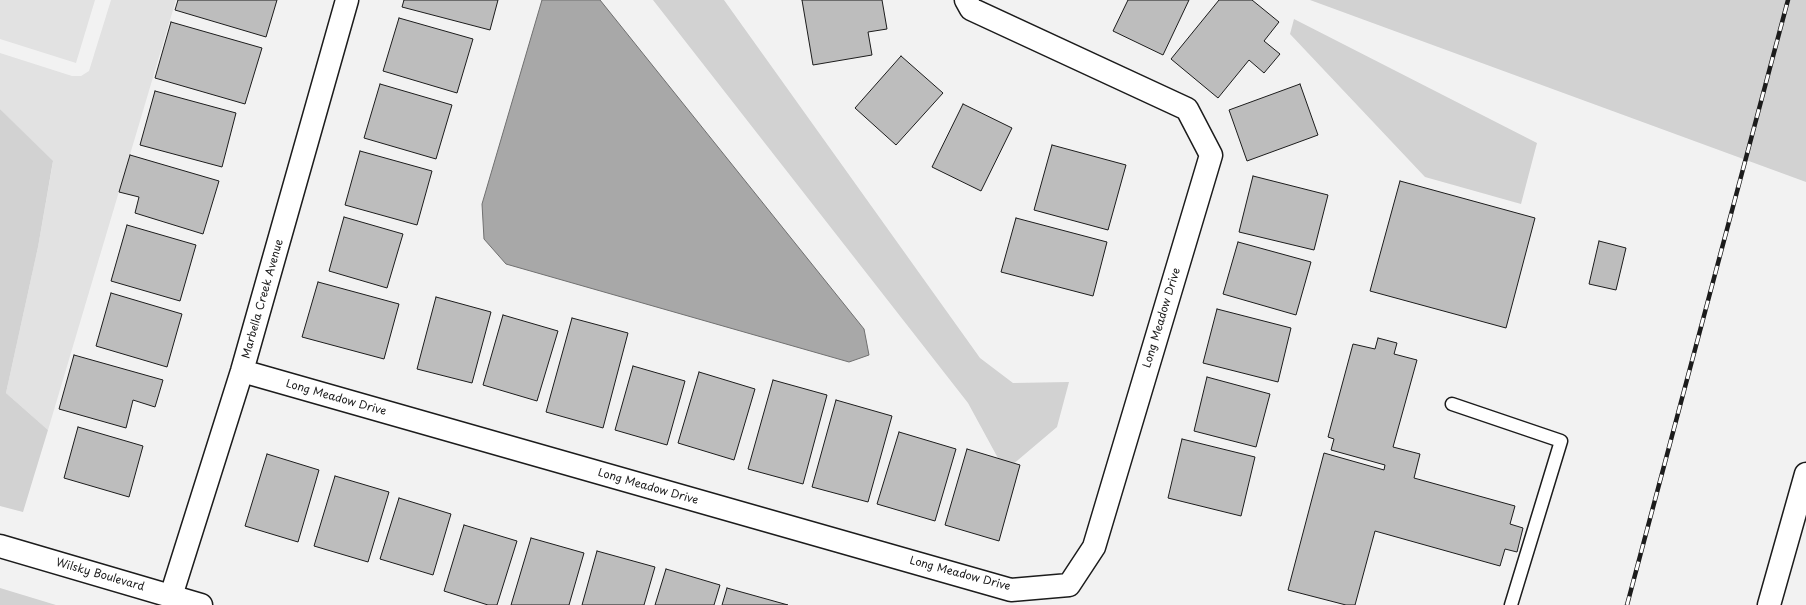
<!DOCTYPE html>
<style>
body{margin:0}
canvas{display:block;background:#f2f2f2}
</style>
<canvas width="1806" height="605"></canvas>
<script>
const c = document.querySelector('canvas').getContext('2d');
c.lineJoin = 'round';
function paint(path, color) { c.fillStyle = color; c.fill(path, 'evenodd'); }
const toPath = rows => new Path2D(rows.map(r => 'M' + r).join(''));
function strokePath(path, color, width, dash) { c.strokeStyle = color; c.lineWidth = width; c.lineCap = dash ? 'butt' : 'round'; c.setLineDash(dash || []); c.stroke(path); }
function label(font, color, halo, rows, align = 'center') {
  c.font = font + ' "Playpen Sans",sans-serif'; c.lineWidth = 3.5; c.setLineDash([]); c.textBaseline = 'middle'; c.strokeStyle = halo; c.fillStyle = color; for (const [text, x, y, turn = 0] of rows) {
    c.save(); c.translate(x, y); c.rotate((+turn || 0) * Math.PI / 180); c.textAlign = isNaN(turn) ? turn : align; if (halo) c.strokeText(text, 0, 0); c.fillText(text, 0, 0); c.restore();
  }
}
paint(toPath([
 [0,0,95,0,76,63,0,39],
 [111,0,176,0,48,430,6,393,38,247,53,162,0,109,0,53,72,76,81,76,89,71]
]), '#e2e2e2');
paint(toPath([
 [653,0,724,0,980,358,1013,383,1069,382,1057,427,1005,471,968,403],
 [1310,0,1806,0,1806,182],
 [1294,19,1537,143,1521,204,1425,177,1290,34],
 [0,109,53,161,38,247,6,393,48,430,23,512,0,506],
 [0,588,56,605,0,605]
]), '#d2d2d2');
const water = toPath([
 [542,0,600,0,864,329,869,355,849,362,506,264,484,239,482,204,542,0]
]);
paint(water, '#a8a8a8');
strokePath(water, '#707070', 1);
const building = toPath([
 [178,0,277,0,266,37,175,10,178,0],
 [404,0,498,0,490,30,402,7,404,0],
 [802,0,882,0,887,29,868,32,872,55,813,65,802,0],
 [1128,0,1189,0,1163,55,1113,31,1128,0],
 [1219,0,1252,0,1279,22,1264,41,1280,54,1264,73,1249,60,1218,98,1171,59,1219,0],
 [399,18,473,39,457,93,383,71,399,18],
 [171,22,262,48,245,104,155,78,171,22],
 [901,56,943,93,896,145,855,108,901,56],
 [380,84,452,105,436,159,364,138,380,84],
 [1300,84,1318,135,1247,161,1229,110,1300,84],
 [155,91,236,113,222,167,140,145,155,91],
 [963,104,1012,128,981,191,932,167,963,104],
 [1052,145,1126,165,1108,230,1034,210,1052,145],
 [360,151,432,171,417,225,345,205,360,151],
 [130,155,219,181,203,234,135,213,139,197,119,192,130,155],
 [1253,176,1328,195,1314,250,1239,232,1253,176],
 [1400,181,1535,218,1506,328,1370,291,1400,181],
 [344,217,403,234,387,288,329,271,344,217],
 [1016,218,1107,242,1093,296,1001,272,1016,218],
 [127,225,196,245,180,301,111,281,127,225],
 [1599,241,1626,248,1616,290,1589,284,1599,241],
 [1238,242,1311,262,1296,315,1223,294,1238,242],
 [318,282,399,304,384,359,302,337,318,282],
 [111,293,182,314,167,367,96,346,111,293],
 [436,297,491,312,472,383,417,369,436,297],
 [1217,309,1291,328,1278,382,1203,363,1217,309],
 [503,315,558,331,537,401,483,385,503,315],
 [572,318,628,333,603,428,546,412,572,318],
 [1378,338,1397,343,1394,354,1417,360,1393,447,1420,454,1414,478,1515,506,1510,524,1523,528,1517,552,1505,549,1500,566,1375,531,1355,605,1346,605,1288,590,1324,453,1384,470,1385,465,1331,450,1334,439,1328,437,1353,344,1375,349,1378,338],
 [74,355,163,380,155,407,133,400,126,428,59,409,74,355],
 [633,366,685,381,667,445,615,430,633,366],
 [699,372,755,389,734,460,678,443,699,372],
 [1207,377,1270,394,1256,447,1194,431,1207,377],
 [773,380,827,395,803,484,748,469,773,380],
 [836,400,892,416,868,502,812,487,836,400],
 [78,427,143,446,129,497,64,478,78,427],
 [899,432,956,449,935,521,877,504,899,432],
 [1182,439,1255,457,1241,516,1168,498,1182,439],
 [967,449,1020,465,999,541,945,525,967,449],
 [267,454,319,470,298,542,245,526,267,454],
 [335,476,389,492,368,562,314,546,335,476],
 [399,498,451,514,433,575,380,559,399,498],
 [464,525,517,541,497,605,488,605,444,591,464,525],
 [531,538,584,553,569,605,511,605,531,538],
 [597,551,655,567,644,605,582,605,597,551],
 [666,569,720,585,714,605,655,605,666,569],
 [727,588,788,605,722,605,727,588]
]);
paint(building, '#bdbdbd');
strokePath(building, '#1c1c1c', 1);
const service = toPath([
 [1452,404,1561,441,1511,605]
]);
const minor = toPath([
 [242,371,1011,590,1069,585,1094,547,1211,155,1187,109,971,9,966,0],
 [171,596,242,371,347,0]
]);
const secondary = toPath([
 [0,546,201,605],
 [1769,605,1806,474]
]);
strokePath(service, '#1c1c1c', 15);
strokePath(minor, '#1c1c1c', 25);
strokePath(secondary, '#1c1c1c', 25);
strokePath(service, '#fff', 12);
strokePath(minor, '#fff', 22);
strokePath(secondary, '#fff', 22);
const rail = toPath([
 [1627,605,1788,0]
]);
strokePath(rail, '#1c1c1c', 4.5);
strokePath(rail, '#fff', 3, [9]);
label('11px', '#1c1c1c', '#fff', [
 ["Marbella Creek Avenue",263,299,-74],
 ["Long Meadow Drive",1162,318,-73],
 ["Long Meadow Drive",336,398,16],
 ["Long Meadow Drive",648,487,16],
 ["Long Meadow Drive",960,574,15],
 ["Wilsky Boulevard",100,575,16]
]);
</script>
